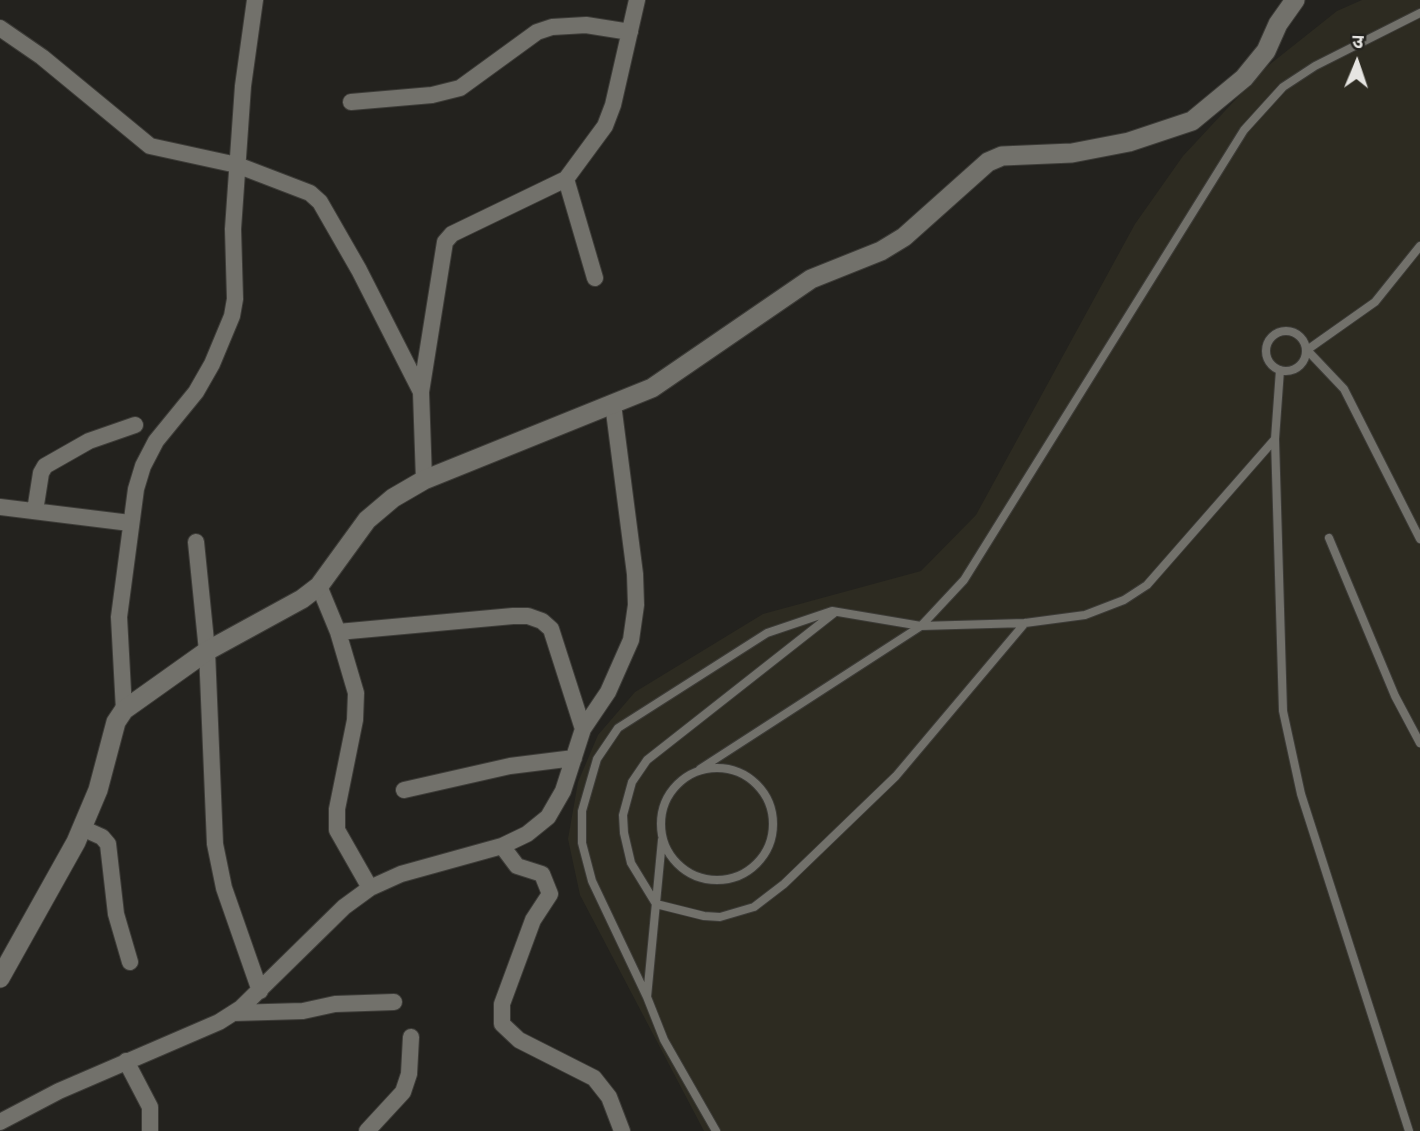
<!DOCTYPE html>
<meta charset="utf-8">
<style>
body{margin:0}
#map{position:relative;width:1420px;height:1131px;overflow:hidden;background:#23221e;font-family:"Fira Sans","Noto Sans Devanagari",sans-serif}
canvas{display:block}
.north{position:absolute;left:1322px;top:28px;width:70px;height:70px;-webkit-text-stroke:5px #23221e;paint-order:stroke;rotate:2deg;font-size:19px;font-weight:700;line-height:28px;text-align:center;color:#e6e5e2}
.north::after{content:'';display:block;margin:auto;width:24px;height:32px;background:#e6e5e2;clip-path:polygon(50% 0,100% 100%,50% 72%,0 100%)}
</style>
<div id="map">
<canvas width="1420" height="1131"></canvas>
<div class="north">उ</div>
</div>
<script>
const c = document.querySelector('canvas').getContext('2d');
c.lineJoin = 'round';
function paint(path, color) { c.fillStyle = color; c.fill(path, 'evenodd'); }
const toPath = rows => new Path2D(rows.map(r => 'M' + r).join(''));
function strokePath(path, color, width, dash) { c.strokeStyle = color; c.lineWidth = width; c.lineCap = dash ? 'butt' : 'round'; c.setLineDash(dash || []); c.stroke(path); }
paint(toPath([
 [1362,0,1420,0,1420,1131,704,1131,580,895,568,839,578,782,598,735,635,692,763,614,921,571,976,515,1135,224,1183,156,1264,69,1337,11]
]), '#2d2b21');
const service = toPath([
 [1420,246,1375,302,1307,350,1344,389,1420,539],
 '1266 351a20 20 0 1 1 40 0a20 20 0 1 1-40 0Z',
 [1275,439,1283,711,1301,794,1409,1131],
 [1329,538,1395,696,1420,743],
 [834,613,647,760,632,782,623,815,624,833,631,863,656,904,704,916,720,917,754,907,784,884,896,776,1025,623],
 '661 824a56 56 0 1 1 112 0a56 56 0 1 1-112 0Z',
 [700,769,921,626,964,580,1244,130,1283,87,1315,66,1420,13],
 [662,840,647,997,664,1040,716,1131],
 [647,997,592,881,582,843,582,811,597,759,618,728,767,633,832,611,921,626,1025,623,1085,615,1124,600,1147,585,1275,439,1280,370]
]);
const minor = toPath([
 [0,28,42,57,150,146,237,165,310,193,320,202,359,270,421,392],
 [351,102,432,95,460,88,537,32,552,27,586,25,630,32],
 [566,179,605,126,613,105,637,0],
 [424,480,421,392,445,242,452,234,566,179,595,278],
 [0,507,130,523],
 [35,511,41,473,45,466,89,441,135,425],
 [196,542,207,651,215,844,224,888,260,991],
 [319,586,338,632,356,693,355,720,337,809,337,830,370,888],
 [338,632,513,616,528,616,542,621,551,629,583,729],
 [124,710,119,617,136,489,143,466,156,441,196,392,212,364,232,316,235,299,233,229,243,86,255,0],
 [404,790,510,766,574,758],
 [82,828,102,837,108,844,116,914,130,962],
 [502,846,517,866,542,874,550,894,533,920,502,1004,502,1024,519,1040,594,1078,609,1097,622,1131],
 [233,1013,303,1011,335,1004,394,1002],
 [126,1061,150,1107,150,1131],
 [0,1122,59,1091,219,1022,241,1008,344,907,370,888,401,874,502,846,527,834,548,817,563,791,583,729,608,692,631,640,636,605,635,574,613,404],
 [367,1131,403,1092,409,1074,411,1037]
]);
const tertiary = toPath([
 [0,978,76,842,98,790,116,722,124,710,207,651,302,599,319,586,367,520,393,498,424,480,652,388,811,279,881,251,904,237,988,162,1002,156,1072,153,1129,142,1192,121,1244,78,1266,51,1278,24,1295,0]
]);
strokePath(service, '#3d3c38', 10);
strokePath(minor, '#3d3c38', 18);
strokePath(tertiary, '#3d3c38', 21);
strokePath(service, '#72716b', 8);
strokePath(minor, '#72716b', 16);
strokePath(tertiary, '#72716b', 19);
</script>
